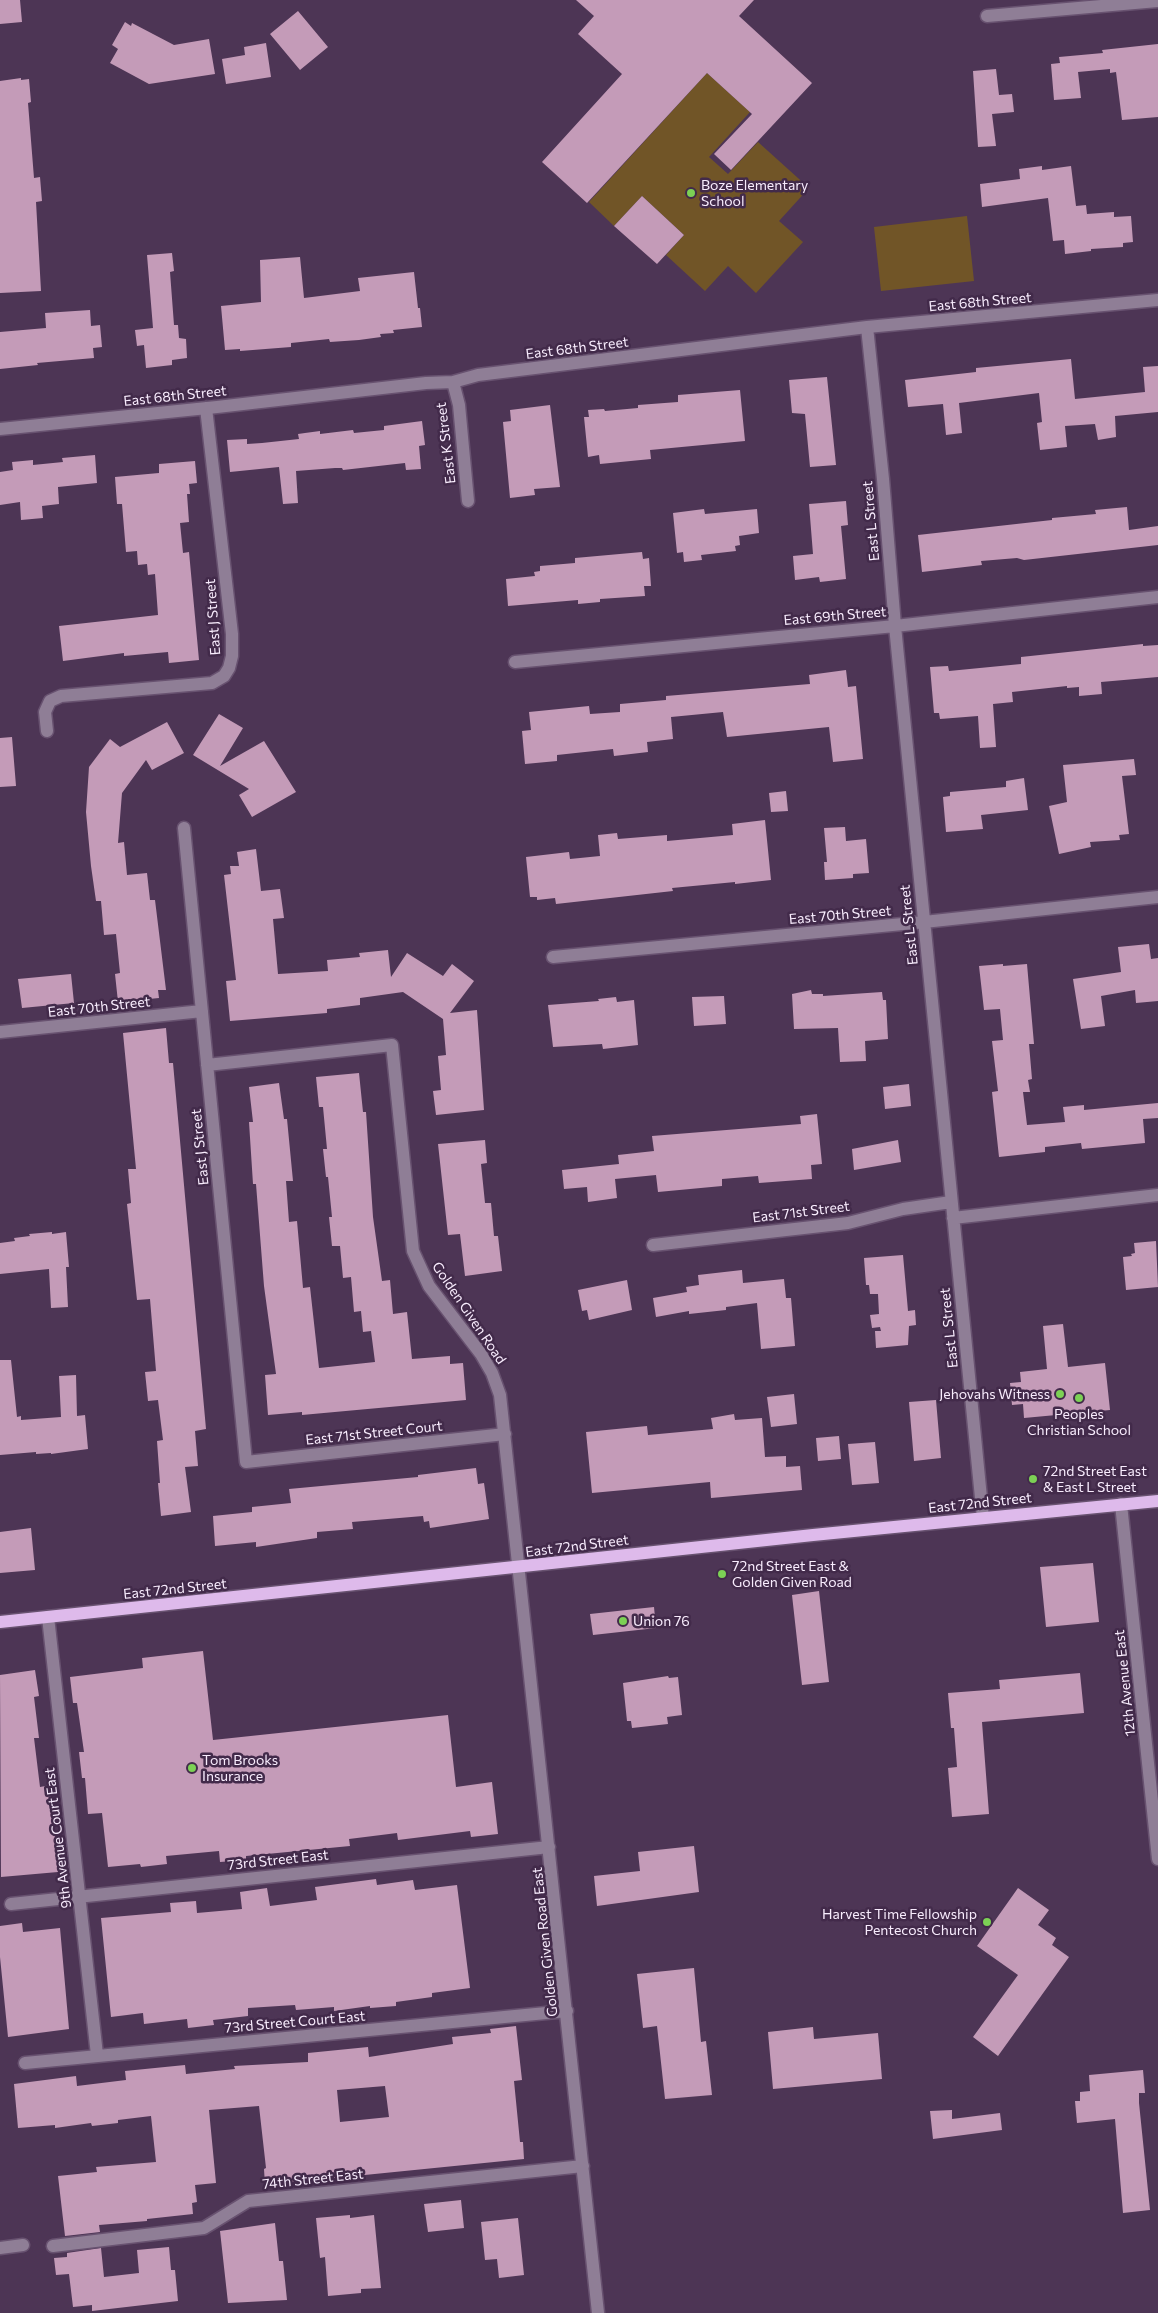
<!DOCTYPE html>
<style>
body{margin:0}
canvas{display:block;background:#4d3555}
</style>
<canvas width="1158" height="2313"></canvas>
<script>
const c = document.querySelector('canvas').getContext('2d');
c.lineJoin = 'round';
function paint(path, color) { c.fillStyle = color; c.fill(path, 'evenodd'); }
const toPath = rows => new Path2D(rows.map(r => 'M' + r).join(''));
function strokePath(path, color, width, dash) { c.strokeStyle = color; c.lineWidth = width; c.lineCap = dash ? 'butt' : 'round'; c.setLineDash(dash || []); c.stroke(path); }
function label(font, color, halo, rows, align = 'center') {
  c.font = font + ' Commissioner,sans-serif'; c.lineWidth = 5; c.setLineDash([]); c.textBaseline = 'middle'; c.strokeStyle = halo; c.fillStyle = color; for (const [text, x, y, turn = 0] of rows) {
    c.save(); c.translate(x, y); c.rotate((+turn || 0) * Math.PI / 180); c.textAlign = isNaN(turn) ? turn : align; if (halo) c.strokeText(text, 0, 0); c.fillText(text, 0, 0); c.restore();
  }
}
paint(toPath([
 [707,73,750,112,709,157,728,174,758,142,809,188,779,221,803,242,756,293,728,266,705,291,666,255,684,235,642,196,614,226,589,202],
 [967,216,974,281,881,291,874,227]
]), '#715527');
paint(toPath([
 [0,0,20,0,22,22,0,24],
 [576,0,754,0,739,16,812,83,731,170,714,154,752,114,707,73,587,203,542,162,622,74,578,34,594,16],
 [298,11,328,47,300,70,270,34],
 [125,22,131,26,132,23,174,45,209,39,215,74,149,84,110,63,118,49,112,45],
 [266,43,271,77,226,84,222,59,245,55,244,47],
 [1158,44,1158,117,1122,120,1116,72,1110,73,1110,69,1078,72,1081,98,1054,100,1051,64,1060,63,1059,57,1103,53,1102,50],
 [996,69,999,95,1012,94,1014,112,992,114,996,146,978,147,973,71],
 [21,78,21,80,29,79,31,102,28,103,34,178,40,177,42,201,36,202,41,291,0,293,0,81],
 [1042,166,1042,170,1071,166,1076,206,1086,205,1087,214,1114,212,1114,217,1131,216,1133,242,1123,243,1123,247,1091,249,1091,251,1065,254,1064,240,1053,241,1048,198,982,207,980,184,1020,179,1019,169],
 [642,196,684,235,657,264,614,226],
 [172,253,174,271,170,272,174,325,178,325,179,338,186,339,187,358,172,360,172,365,146,368,144,345,137,346,135,330,153,328,147,255],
 [300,257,304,298,360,291,358,278,414,272,418,308,420,308,422,327,393,330,394,333,380,334,381,337,359,340,330,342,329,339,291,343,291,347,240,351,240,349,225,350,221,306,261,302,260,260],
 [90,310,91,326,100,325,102,347,93,348,94,358,37,363,38,365,0,369,0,332,46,328,45,313],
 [1071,359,1075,399,1145,392,1143,367,1158,366,1158,412,1115,416,1116,437,1098,440,1095,424,1065,426,1067,447,1040,450,1037,423,1042,422,1039,393,959,403,962,433,946,435,943,404,908,407,905,380,976,372,976,368],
 [827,377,836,465,810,467,805,414,792,413,789,380],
 [740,390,745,441,650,450,651,459,600,464,599,455,588,457,584,417,589,417,588,410,604,409,605,411,638,408,638,405,678,402,678,395],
 [550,405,560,487,534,489,535,495,510,498,503,422,511,421,510,410],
 [422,421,425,445,419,446,421,469,406,470,405,463,343,470,342,468,335,468,296,471,298,503,283,504,279,467,230,472,227,440,247,439,247,444,262,443,299,439,298,434,305,433,320,431,320,434,353,430,354,433,384,430,384,426],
 [95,455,97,483,58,487,59,504,42,506,43,518,21,520,20,502,0,505,0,472,13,470,12,462,33,460,33,465,63,462,62,458],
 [195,461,197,483,189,484,190,494,187,494,189,522,180,523,183,553,189,552,199,660,169,663,168,652,124,656,124,653,63,661,59,626,158,615,155,574,148,575,147,564,138,565,137,551,126,552,122,504,117,504,115,477,159,473,159,464],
 [846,501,848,525,841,526,846,579,820,582,819,577,795,580,793,556,813,554,809,504],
 [1127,507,1129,530,1158,526,1158,545,1024,560,1017,558,981,561,982,565,922,572,918,535,1052,520,1052,518,1096,514,1095,510],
 [704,509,705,514,757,509,759,533,739,536,740,545,735,546,736,551,701,555,702,560,684,562,683,552,677,553,673,513],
 [642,552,643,559,649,558,651,586,644,586,645,596,600,599,600,602,578,604,578,600,508,606,506,579,535,576,534,572,540,571,540,566,575,563,575,558],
 [1143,644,1143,646,1158,645,1158,677,1101,682,1102,694,1079,696,1079,687,1067,688,1067,686,1012,692,1013,702,993,704,996,747,980,748,978,716,940,719,939,713,934,713,930,667,948,666,949,671,1021,664,1021,657],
 [846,670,848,687,856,686,863,759,833,762,829,727,727,737,723,712,671,717,673,739,647,742,648,752,614,756,613,749,557,755,557,761,525,764,522,731,531,730,529,712,589,706,590,714,620,712,620,704,666,700,666,696,810,684,809,675],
 [219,714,243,728,220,766,264,741,296,792,252,817,239,795,249,789,193,755],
 [167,722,184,753,152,770,146,760,122,793,118,843,124,842,127,875,147,873,150,900,155,900,166,990,158,990,159,998,118,1002,115,974,120,973,116,934,104,935,101,901,96,901,91,866,86,812,89,767,110,739,120,747],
 [12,737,16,786,0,787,0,738],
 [1134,759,1136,775,1122,776,1129,834,1119,835,1120,840,1090,842,1091,847,1059,854,1049,806,1067,802,1063,765],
 [1024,778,1028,810,981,815,983,829,946,832,943,797,950,796,950,792,1006,787,1006,781],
 [786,791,788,811,771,812,769,793],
 [765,820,771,880,735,884,735,882,672,888,673,891,556,904,555,898,537,900,537,897,530,897,526,857,569,852,570,859,600,856,598,835,617,833,618,839,667,835,667,841,733,835,732,824],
 [845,827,846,841,866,839,869,873,853,874,853,878,825,880,824,862,827,862,824,828],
 [256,849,261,891,280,889,284,918,273,919,278,974,328,971,327,960,360,957,359,953,388,950,391,977,407,953,443,976,452,964,474,981,450,1013,477,1010,484,1110,436,1115,433,1091,441,1090,438,1056,446,1055,443,1019,403,992,360,998,360,1005,327,1009,327,1013,230,1021,226,981,236,980,224,875,231,874,230,866,239,866,237,852],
 [1149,944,1151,959,1158,958,1158,1001,1136,1003,1135,990,1101,996,1105,1026,1081,1029,1073,979,1121,972,1118,947],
 [1003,964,1003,966,1027,964,1034,1044,1029,1044,1032,1079,1028,1080,1030,1092,1023,1092,1027,1125,1065,1122,1063,1107,1084,1105,1084,1110,1158,1103,1158,1118,1143,1119,1145,1143,1082,1149,1081,1143,1045,1147,1045,1152,999,1157,992,1092,998,1091,992,1041,1003,1040,1000,1009,984,1010,979,966],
 [71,974,74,1003,22,1008,18,979],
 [811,990,812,994,823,994,823,996,882,992,883,1000,886,1000,888,1039,865,1041,866,1061,840,1062,838,1028,794,1029,792,994],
 [724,996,726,1024,694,1026,692,997],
 [616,997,617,1002,634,1000,638,1045,603,1049,602,1044,553,1047,548,1005,599,1001,598,999],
 [166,1028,169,1063,173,1063,206,1429,195,1431,198,1466,185,1467,191,1512,161,1516,158,1483,160,1483,157,1441,163,1440,158,1400,148,1401,145,1372,156,1371,150,1299,137,1300,127,1204,131,1203,128,1169,136,1169,123,1033],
 [359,1073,363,1112,366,1112,373,1217,382,1281,390,1280,393,1314,407,1312,412,1359,450,1356,450,1364,463,1363,466,1400,302,1415,302,1412,268,1415,265,1375,276,1374,264,1286,256,1184,253,1184,249,1122,253,1122,249,1087,279,1083,284,1119,287,1119,293,1181,286,1181,289,1222,297,1221,303,1288,310,1287,319,1368,375,1362,371,1331,363,1332,361,1311,354,1312,351,1277,343,1278,340,1246,332,1246,329,1217,332,1217,328,1177,326,1177,323,1149,327,1149,323,1107,319,1107,316,1077],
 [909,1084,911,1106,885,1109,883,1087],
 [817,1114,822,1164,811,1165,812,1179,759,1183,758,1176,722,1179,722,1186,658,1192,656,1175,615,1179,617,1198,588,1202,587,1187,564,1189,562,1170,619,1164,618,1155,654,1151,652,1136,801,1124,800,1116],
 [485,1140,487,1163,481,1164,485,1203,491,1203,494,1236,498,1236,502,1271,465,1276,460,1234,448,1235,438,1144],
 [898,1140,901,1162,854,1170,852,1149],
 [52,1232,52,1234,66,1232,69,1267,66,1267,68,1307,51,1308,49,1269,0,1274,0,1243,15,1241,14,1238,30,1236,29,1234],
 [1156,1241,1158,1287,1126,1290,1123,1257,1132,1256,1131,1254,1135,1253,1134,1243],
 [903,1255,908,1311,915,1310,916,1325,909,1326,908,1345,876,1348,875,1331,881,1331,880,1327,872,1328,870,1315,879,1314,878,1294,870,1294,869,1285,866,1285,864,1258],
 [742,1270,743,1283,784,1279,786,1298,791,1298,795,1346,761,1349,757,1303,726,1307,726,1310,689,1314,689,1311,656,1317,653,1298,687,1292,686,1287,699,1285,698,1275],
 [627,1280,632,1310,589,1320,587,1310,582,1311,578,1290],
 [1063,1324,1068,1367,1105,1363,1110,1410,1024,1418,1023,1404,1012,1405,1010,1383,1021,1382,1020,1372,1047,1369,1043,1326],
 [0,1360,11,1360,17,1417,21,1416,21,1420,61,1417,59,1376,76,1375,77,1416,85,1415,88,1449,51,1454,51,1453,36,1454,36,1452,0,1455],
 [794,1394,797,1424,771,1427,767,1397],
 [936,1400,941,1458,914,1461,909,1402],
 [734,1414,735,1420,762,1418,765,1457,786,1456,786,1467,800,1466,802,1490,711,1498,710,1482,592,1493,586,1432,647,1426,648,1435,713,1429,711,1418],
 [839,1436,841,1459,818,1461,816,1438],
 [875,1442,879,1483,852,1485,848,1444],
 [476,1468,478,1484,484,1483,489,1519,430,1528,429,1521,424,1522,423,1516,352,1522,353,1529,317,1532,317,1538,256,1547,256,1542,215,1546,213,1516,252,1512,252,1507,291,1503,289,1489,418,1477,418,1475],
 [31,1528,35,1570,0,1573,0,1532],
 [1093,1563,1099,1622,1046,1627,1040,1567],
 [819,1591,829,1682,802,1685,792,1595],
 [654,1607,656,1628,593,1635,590,1614],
 [203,1651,213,1740,448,1715,456,1787,492,1782,498,1834,471,1837,470,1831,398,1840,397,1833,349,1839,350,1846,246,1856,246,1860,220,1862,219,1851,166,1856,167,1864,141,1867,140,1864,108,1867,102,1813,88,1814,85,1778,82,1778,79,1752,84,1752,77,1703,73,1703,70,1677,143,1668,142,1658],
 [35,1670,39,1696,34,1697,39,1738,34,1738,40,1787,51,1785,58,1872,1,1877,0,1675],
 [1080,1673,1084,1713,982,1722,989,1814,952,1817,948,1768,957,1767,954,1728,951,1728,948,1693,1000,1689,999,1680],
 [668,1676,669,1678,678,1677,682,1715,667,1717,668,1724,632,1728,631,1721,627,1721,623,1683],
 [694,1846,699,1892,597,1906,594,1876,640,1871,638,1852],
 [376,1879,377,1885,413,1880,415,1890,457,1885,470,1988,432,1993,432,1997,396,2002,396,2006,370,2008,370,2006,334,2011,334,2007,296,2010,295,2005,248,2008,248,2016,213,2020,214,2025,188,2028,187,2019,144,2024,143,2013,111,2017,101,1918,171,1912,170,1903,196,1901,197,1913,242,1909,240,1892,267,1888,270,1906,317,1900,315,1887],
 [1018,1888,1049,1910,1038,1925,1056,1938,1052,1945,1069,1957,998,2056,973,2037,1018,1975,977,1946],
 [22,1923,23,1932,60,1928,69,2029,8,2037,0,1957,0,1926],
 [694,1968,701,2042,706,2041,712,2095,665,2099,657,2026,643,2028,637,1974],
 [516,2026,522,2080,514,2081,520,2142,523,2142,524,2159,265,2185,264,2169,266,2168,259,2106,209,2110,216,2183,195,2185,197,2202,192,2203,193,2214,147,2219,147,2221,99,2225,100,2232,65,2236,58,2176,97,2172,96,2167,156,2162,151,2116,118,2120,118,2123,92,2126,91,2123,55,2128,55,2125,18,2128,14,2084,76,2076,77,2086,126,2080,125,2071,185,2065,186,2074,235,2069,234,2066,308,2062,308,2053,368,2047,369,2057,453,2044,452,2037,491,2033,490,2029],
 [385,2086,389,2117,340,2122,337,2090],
 [813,2027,814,2039,878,2033,882,2079,773,2089,768,2032],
 [1143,2070,1145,2093,1139,2093,1139,2103,1150,2210,1123,2213,1115,2119,1077,2123,1075,2101,1080,2101,1080,2092,1090,2091,1089,2075],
 [952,2110,952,2119,1000,2113,1002,2130,933,2139,930,2111],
 [461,2200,464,2228,428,2232,424,2204],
 [350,2215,350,2218,374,2215,381,2288,361,2289,361,2293,328,2296,325,2257,320,2258,316,2218],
 [518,2218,524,2275,499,2278,497,2259,485,2260,481,2222],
 [275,2223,279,2261,283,2261,287,2300,228,2303,220,2231],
 [169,2247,171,2270,175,2270,178,2301,92,2311,92,2305,73,2307,69,2274,56,2275,54,2258,67,2257,67,2253,101,2248,104,2277,139,2273,137,2250]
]), '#c49bb8');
const minor = toPath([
 [987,16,1158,1],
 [867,327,883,479,895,626,983,1518],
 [453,382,459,405,468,501],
 [0,429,217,407,426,383,453,382,478,375,867,327,1158,300],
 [515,662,895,626,1158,597],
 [47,731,45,712,50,701,61,696,212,683,224,676,229,668,232,656,232,634,206,408],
 [184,828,246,1462,505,1434],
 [553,957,924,922,1158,897],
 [0,1032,202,1011],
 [207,1065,392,1045,413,1251,429,1286,481,1354,492,1373,500,1395,598,2313],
 [953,1218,1158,1195],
 [653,1245,848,1223,903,1209,951,1202],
 [1121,1504,1158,1859],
 [48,1617,97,2055],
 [11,1904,549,1847],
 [25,2063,567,2011],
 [53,2246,204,2228,248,2201,583,2166],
 [0,2248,23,2245]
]);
const major = toPath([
 [0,1622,813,1535,1158,1501]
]);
strokePath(minor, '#685270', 15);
strokePath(major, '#685270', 15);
strokePath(minor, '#8f7e96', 12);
strokePath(major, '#debaeb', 12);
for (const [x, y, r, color] of [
 [691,193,5,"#7cd155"],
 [1060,1394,5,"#7cd155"],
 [1079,1398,5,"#7cd155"],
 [1033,1479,5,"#7cd155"],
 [722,1574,5,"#7cd155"],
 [623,1621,5,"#7cd155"],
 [192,1768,5,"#7cd155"],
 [987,1922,5,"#7cd155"]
]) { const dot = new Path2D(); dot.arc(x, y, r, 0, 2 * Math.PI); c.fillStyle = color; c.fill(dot); strokePath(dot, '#422a4a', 2); }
label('14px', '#f8ecfd', '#422a4a', [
 ["Boze Elementary",701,185],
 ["School",701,201],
 ["Jehovahs Witness",1050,1394,"right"],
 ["Peoples",1079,1414,"center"],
 ["Christian School",1079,1430,"center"],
 ["72nd Street East",1043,1471],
 ["& East L Street",1043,1487],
 ["72nd Street East &",732,1566],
 ["Golden Given Road",732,1582],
 ["Union 76",633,1621],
 ["Tom Brooks",202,1760],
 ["Insurance",202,1776],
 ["Harvest Time Fellowship",977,1914,"right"],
 ["Pentecost Church",977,1930,"right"]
], 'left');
label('14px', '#f8ecfd', '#422a4a', [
 ["East 68th Street",980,302,-5],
 ["East 68th Street",577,348,-7],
 ["East 68th Street",175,396,-6],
 ["East K Street",446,443,-97],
 ["East L Street",871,521,-95],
 ["East 69th Street",835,616,-5],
 ["East J Street",213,617,-94],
 ["East 70th Street",840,915,-5],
 ["East L Street",909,925,-96],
 ["East 70th Street",99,1007,-6],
 ["East J Street",200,1147,-96],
 ["East 71st Street",801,1212,-7],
 ["Golden Given Road",469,1313,56],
 ["East L Street",949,1328,-96],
 ["East 71st Street Court",374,1433,-6],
 ["East 72nd Street",980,1503,-6],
 ["East 72nd Street",577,1546,-7],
 ["East 72nd Street",175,1589,-6],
 ["12th Avenue East",1125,1683,-96],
 ["9th Avenue Court East",58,1838,-97],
 ["73rd Street East",278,1860,-6],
 ["Golden Given Road East",545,1942,-96],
 ["73rd Street Court East",295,2022,-5],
 ["74th Street East",313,2179,-6]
]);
</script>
